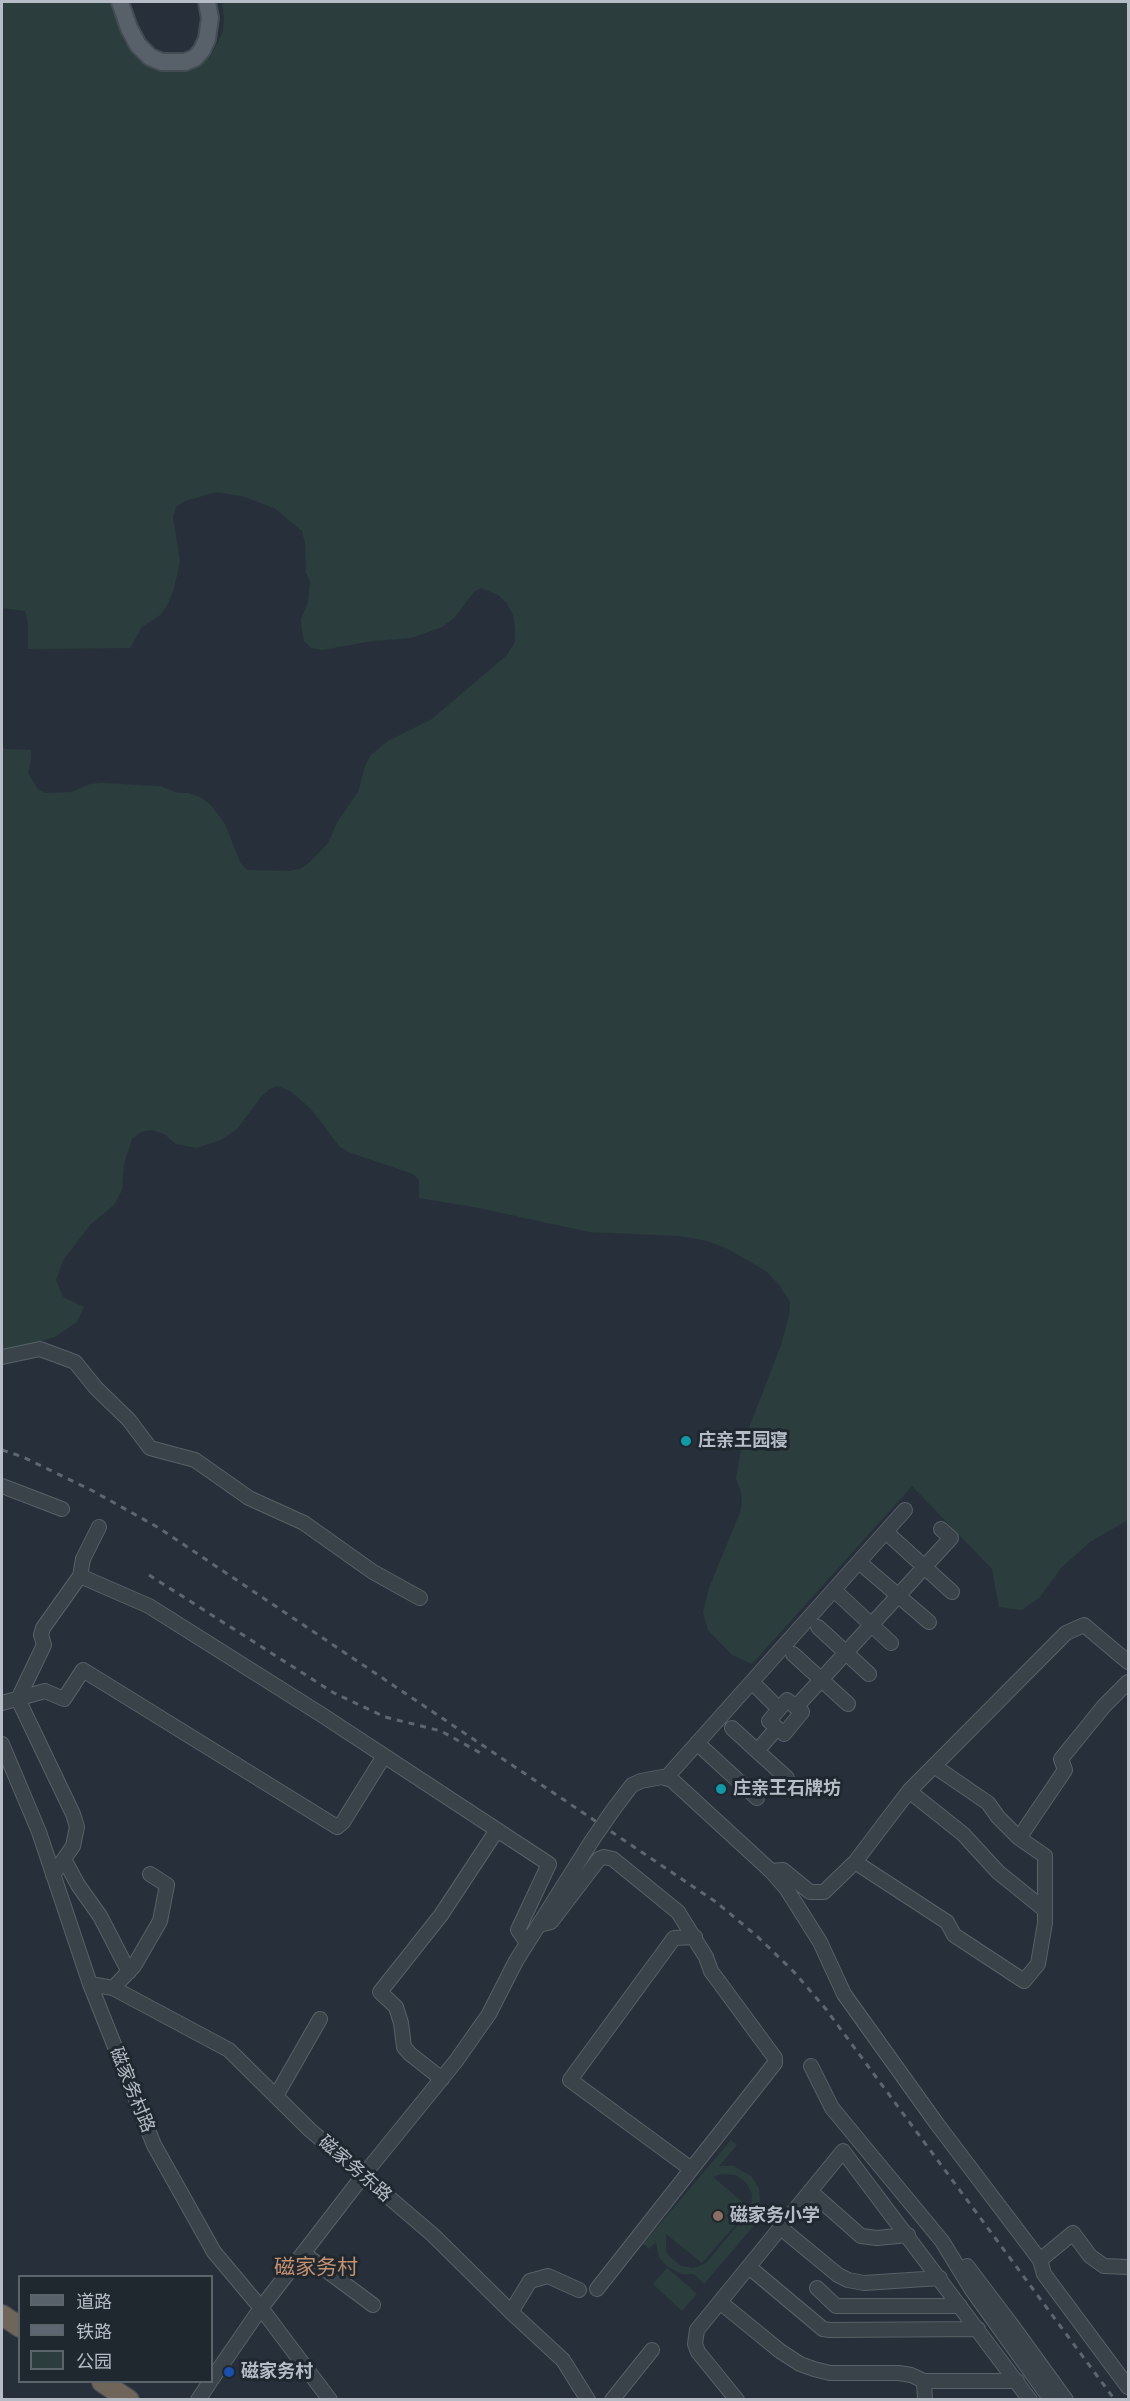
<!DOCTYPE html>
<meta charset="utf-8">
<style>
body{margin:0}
#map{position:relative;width:1130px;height:2401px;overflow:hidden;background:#27303a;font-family:Mulish,"Noto Sans SC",sans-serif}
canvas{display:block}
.frame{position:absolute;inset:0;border:3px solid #b6bdc6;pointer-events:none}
.legend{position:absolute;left:18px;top:2275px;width:195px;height:108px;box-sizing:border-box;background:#1f272f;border:2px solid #5b636b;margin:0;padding:8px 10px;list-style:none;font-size:18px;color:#b6bdc6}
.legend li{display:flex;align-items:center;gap:12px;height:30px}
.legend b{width:30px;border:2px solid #5b636b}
</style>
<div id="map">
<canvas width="1130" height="2401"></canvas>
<div class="frame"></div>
<ul class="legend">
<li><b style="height:8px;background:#58616a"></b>道路</li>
<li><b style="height:8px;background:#5d6671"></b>铁路</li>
<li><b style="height:16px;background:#2b3e3d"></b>公园</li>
</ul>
</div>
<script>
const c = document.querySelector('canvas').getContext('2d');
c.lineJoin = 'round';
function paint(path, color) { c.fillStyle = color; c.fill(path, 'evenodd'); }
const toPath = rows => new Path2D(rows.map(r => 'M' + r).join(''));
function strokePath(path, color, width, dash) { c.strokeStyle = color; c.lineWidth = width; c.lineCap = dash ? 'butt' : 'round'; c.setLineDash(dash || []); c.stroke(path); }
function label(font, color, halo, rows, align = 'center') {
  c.font = font + ' Mulish,"Noto Sans SC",sans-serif'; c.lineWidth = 6; c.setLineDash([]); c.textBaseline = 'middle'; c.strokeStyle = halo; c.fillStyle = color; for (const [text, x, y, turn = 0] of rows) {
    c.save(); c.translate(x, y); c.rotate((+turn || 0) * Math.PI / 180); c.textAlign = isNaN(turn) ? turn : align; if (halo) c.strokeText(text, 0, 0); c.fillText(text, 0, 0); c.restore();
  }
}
paint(toPath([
 [2,2,110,2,124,41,135,52,200,62,210,57,223,32,224,17,222,2,1128,2,1128,1520,1090,1542,1061,1568,1040,1597,1022,1610,999,1607,992,1569,912,1486,752,1664,732,1655,708,1630,703,1612,709,1588,741,1510,742,1495,736,1478,741,1449,781,1345,789,1316,790,1302,780,1286,767,1272,749,1261,726,1248,707,1241,679,1236,589,1232,479,1208,419,1198,419,1180,413,1174,351,1153,340,1147,310,1108,290,1091,278,1086,269,1089,261,1097,237,1129,221,1140,196,1148,176,1144,164,1134,152,1130,141,1132,132,1139,124,1164,122,1190,114,1205,90,1225,63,1260,56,1280,63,1297,84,1307,77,1322,55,1337,2,1352,2,745,5,749,31,750,31,761,28,773,38,789,46,793,72,792,90,784,102,783,160,786,178,793,188,793,200,797,210,804,225,824,240,862,247,870,288,871,300,869,310,862,328,843,338,821,358,792,365,766,371,755,388,741,432,719,507,655,515,642,515,628,513,615,507,603,498,595,481,588,474,592,454,618,442,627,411,638,372,641,322,650,311,648,304,641,302,631,301,619,308,602,310,582,306,573,305,543,302,531,274,508,242,496,216,492,185,501,176,507,173,517,180,562,174,588,168,604,160,615,142,627,130,648,28,649,28,621,25,611,2,608],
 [731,2140,737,2145,719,2166,734,2166,751,2176,759,2188,760,2203,768,2209,704,2284,694,2274,682,2274,668,2267,659,2257,656,2242,649,2249,643,2244],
 [722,2174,735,2175,746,2182,752,2194,751,2209,706,2263,694,2268,681,2266,670,2257,666,2251,666,2234,702,2263,750,2208,713,2177],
 [667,2268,697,2294,682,2311,653,2284]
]), '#2b3e3d');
const minor = toPath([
 [2,1357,40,1349,75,1362,96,1388,129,1420,150,1448,195,1460,249,1498,304,1523,373,1572,420,1598],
 [2,1486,62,1509],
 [886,1532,952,1592],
 [859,1562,929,1622],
 [80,1576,149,1606,322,1715,549,1864,518,1930,527,1943],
 [834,1590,891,1643],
 [818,1627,869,1674],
 [793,1654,848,1704],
 [752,1682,779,1709,787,1700,802,1712,784,1734,769,1721,779,1709],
 [2,1703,45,1691,64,1699,83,1670,337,1827,343,1822,384,1756],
 [796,1707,951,1538,941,1529],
 [732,1728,757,1751,777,1728],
 [697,1743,757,1798],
 [2,1744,39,1832,90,1984,154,2145,214,2252,261,2308,330,2400],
 [757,1751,787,1778],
 [934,1766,988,1803,998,1817,1019,1838],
 [666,1778,905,1510],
 [909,1791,963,1834,998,1872,1045,1910],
 [613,1810,632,1785,641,1781,662,1777,672,1780,771,1871,786,1888,820,1942,844,1994,937,2124,1040,2260,1044,2274,1128,2387],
 [64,1859,78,1885,100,1916,129,1972],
 [855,1862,947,1922,954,1935,1024,1981,1038,1964,1045,1923,1045,1856,1019,1838,1065,1770,1061,1759,1104,1706,1128,1682],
 [771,1871,783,1870,810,1892,824,1892,855,1862,909,1791,1066,1633,1084,1625,1128,1662],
 [53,1875,73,1846,77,1827,73,1814,18,1699,44,1645,41,1635,43,1628,80,1576,83,1559,99,1527],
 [539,1925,551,1922,599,1859,604,1857,613,1859,678,1912,706,1957,711,1971,775,2058,775,2063,597,2289],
 [90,1984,113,1988,229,2050,310,2130,433,2235,511,2312,563,2360,588,2400],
 [113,1988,134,1966,160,1921,167,1885,150,1874],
 [811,2066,832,2108,942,2241,972,2290,1051,2400],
 [442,2079,410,2054,404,2047,401,2023,396,2007,380,1992,441,1915,497,1830],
 [276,2096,320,2019],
 [691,2169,570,2080,674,1938,695,1937],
 [810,2191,861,2236,877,2238,908,2235],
 [781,2228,838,2275,848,2280,864,2283,940,2278],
 [303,2253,373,2305],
 [1040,2260,1073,2233,1090,2256,1104,2266,1128,2267],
 [967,2266,1011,2324,1066,2400],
 [749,2267,823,2329,830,2330,978,2329],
 [817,2288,836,2306,960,2306],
 [720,2302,780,2351,800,2364,814,2369,830,2373,899,2373,911,2375,924,2381,1017,2381],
 [511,2312,530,2281,548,2276,579,2290],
 [212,2379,261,2308,362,2177,456,2061,489,2014,516,1961,591,1842],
 [924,2381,925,2400],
 [198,2400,210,2382],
 [612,2400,652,2350],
 [737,2400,698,2352,695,2344,697,2330,843,2151,1030,2400]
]);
const major = toPath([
 [120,2,129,28,138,45,150,57,162,62,185,62,195,58,202,50,207,39,210,18,207,2]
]);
const highway = toPath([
 [2,2315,20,2327],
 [102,2382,129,2400]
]);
strokePath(minor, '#586068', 16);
strokePath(major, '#434b53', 20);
strokePath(highway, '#454d55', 22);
strokePath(minor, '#3a424a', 14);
strokePath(major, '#58616a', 16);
strokePath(highway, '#6f6558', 20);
strokePath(toPath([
 [2,1450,23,1457,93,1491,159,1528,716,1902,758,1937,794,1972,825,2008,1115,2400],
 [149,1575,334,1693,385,1717,441,1731,484,1755]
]), '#5d6671', 3, [6, 6]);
const minorBridge = toPath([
 [591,1842,613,1810]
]);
strokePath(minorBridge, '#586068', 16, []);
strokePath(minorBridge, '#3a424a', 14);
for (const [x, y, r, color] of [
 [686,1441,6,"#0f9aa8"],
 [721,1789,6,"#0f9aa8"],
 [718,2216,6,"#8d6e63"],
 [229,2372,6,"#1a4fb4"]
]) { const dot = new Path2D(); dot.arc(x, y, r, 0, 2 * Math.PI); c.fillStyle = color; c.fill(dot); strokePath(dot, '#1f272f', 2); }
label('bold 18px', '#b6bdc6', '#1f272f', [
 ["庄亲王园寝",698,1441],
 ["庄亲王石牌坊",733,1789],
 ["磁家务小学",730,2216],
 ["磁家务村",241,2372]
], 'left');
label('18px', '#b6bdc6', '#1f272f', [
 ["磁家务村路",132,2090,68],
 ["磁家务东路",355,2169,41]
]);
label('21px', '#c79270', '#1f272f', [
 ["磁家务村",316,2268]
]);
</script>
